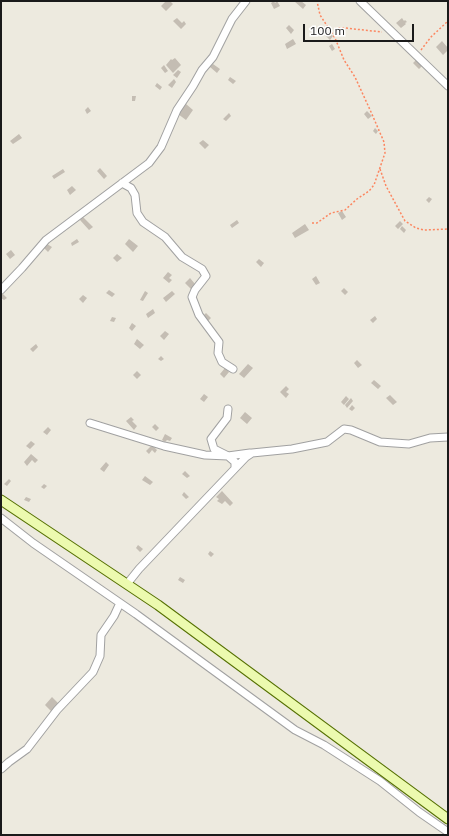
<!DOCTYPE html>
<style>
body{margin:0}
#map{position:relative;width:449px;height:836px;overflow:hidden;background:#edeadf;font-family:"IBM Plex Sans",sans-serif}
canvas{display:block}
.frame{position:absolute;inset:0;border:2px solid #1a1a1a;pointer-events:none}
.scale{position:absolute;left:303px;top:24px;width:111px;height:18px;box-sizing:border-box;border:2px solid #1a1a1a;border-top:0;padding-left:5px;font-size:12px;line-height:14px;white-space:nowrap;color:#1a1a1a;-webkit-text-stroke:3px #fff;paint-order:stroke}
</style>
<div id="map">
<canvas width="449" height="836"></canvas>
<div class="frame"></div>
<div class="scale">100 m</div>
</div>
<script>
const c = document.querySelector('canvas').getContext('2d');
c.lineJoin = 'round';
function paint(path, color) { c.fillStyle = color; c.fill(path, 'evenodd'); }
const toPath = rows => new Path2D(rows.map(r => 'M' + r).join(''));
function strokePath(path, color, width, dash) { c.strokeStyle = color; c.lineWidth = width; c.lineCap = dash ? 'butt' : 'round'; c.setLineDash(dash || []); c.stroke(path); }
paint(toPath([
 [166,1,170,1,173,4,166,11,161,6],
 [274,1,275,3,277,1,280,6,274,9,271,3],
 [294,1,301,1,306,5,303,9],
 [177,18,182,23,184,21,186,24,181,29,173,21],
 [402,18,404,21,405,20,407,22,405,23,406,24,401,28,396,23],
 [289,25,294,30,291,34,286,28],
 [329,32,333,36,330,40,325,35],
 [293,39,296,44,287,49,285,44],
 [442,41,448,48,448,50,443,55,436,47],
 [332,44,335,49,332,51,329,46],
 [175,58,181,65,173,73,166,65,171,59,172,60],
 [416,60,422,66,419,69,413,63],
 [213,64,220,69,217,73,210,67],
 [164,65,168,71,165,73,161,68],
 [178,70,181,72,177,78,173,75],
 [230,77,236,81,233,84,228,80],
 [174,79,176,82,172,88,168,85],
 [157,83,162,87,160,90,155,86],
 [132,96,136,96,135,101,132,101],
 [186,104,193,110,186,120,178,114],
 [88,107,91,111,87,114,85,110],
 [367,111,372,116,368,119,364,114],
 [229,113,231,116,226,121,223,119],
 [375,128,378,131,376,134,373,131],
 [19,134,22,138,13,144,10,141],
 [203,140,209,145,205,149,199,143],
 [100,168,107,176,104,179,97,171],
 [63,169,65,172,54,179,52,176],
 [72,186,76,190,70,195,67,190],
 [429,197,432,199,429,203,426,200],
 [342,211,346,217,342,220,338,213],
 [83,217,93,227,89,230,80,220],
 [237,220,239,223,232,228,230,225],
 [400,221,403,224,398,229,395,226],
 [305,224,309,230,295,238,292,233],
 [402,226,406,230,404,233,400,229],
 [77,239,79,242,72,246,71,243],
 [129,239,138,246,133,252,125,244],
 [47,244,52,247,48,252,44,248],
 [11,250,15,255,10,259,6,254],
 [117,254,122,258,117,262,113,258],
 [259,259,264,263,261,267,256,262],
 [168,272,172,275,169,278,172,280,169,283,163,278],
 [316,276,320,283,316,285,312,279],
 [190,278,195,284,191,289,185,283],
 [344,288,348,292,345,295,341,291],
 [109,290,115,294,112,297,106,293],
 [145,291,148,293,143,301,140,300],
 [172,291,175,294,166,302,163,298],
 [2,293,7,298,4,300,1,298],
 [83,295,87,298,83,303,79,299],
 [153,309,155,313,148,318,146,314],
 [206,313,211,318,207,322,202,317],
 [375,316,377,319,373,323,370,320],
 [112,317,116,318,114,322,110,321],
 [132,323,136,326,132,331,129,328],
 [165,331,169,334,164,340,160,336],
 [137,339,144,345,140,349,134,344],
 [36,344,38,347,33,352,30,349],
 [161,356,164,359,161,361,158,359],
 [357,360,362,365,358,368,354,363],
 [248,364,253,368,244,378,239,374],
 [225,368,229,372,224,378,220,374],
 [137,371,141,375,137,379,133,375],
 [374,380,381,386,378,389,371,383],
 [286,386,289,389,286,392,289,394,286,398,280,392],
 [204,394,208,397,204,402,200,399],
 [390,395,397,402,393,405,386,398],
 [346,396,349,399,344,405,341,402],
 [351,398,353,401,347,408,345,405],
 [352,405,355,408,352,411,349,409],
 [245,412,252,418,247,424,240,418],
 [131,417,134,420,132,421,137,426,134,430,126,421],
 [155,424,159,428,156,431,152,427],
 [48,427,51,430,47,435,43,432],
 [165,434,172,438,170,441,167,440,165,442,162,440],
 [31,441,35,444,30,449,26,446],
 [152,445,157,450,155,453,152,450,149,454,146,451],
 [31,454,38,460,35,463,32,460,27,466,24,462],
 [106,462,109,465,104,472,100,469],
 [185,471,190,476,187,478,182,474],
 [145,476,153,482,150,485,142,480],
 [9,479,11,481,7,486,4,484],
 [44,484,47,486,44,489,41,487],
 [222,491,233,503,230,506,225,501,222,504,217,501,219,499,216,497],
 [184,492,189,497,186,499,182,495],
 [26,497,31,499,29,502,24,500],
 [138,545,143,549,140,552,136,548],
 [210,551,214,554,211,557,208,554],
 [180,577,185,580,183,583,178,580],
 [52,697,58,703,51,711,45,705]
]), '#c4bdb3');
const street = toPath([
 [360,1,448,86],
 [122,183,131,188,135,195,137,213,143,222,165,237,182,257,202,269,206,276,195,290,192,297,199,315,219,342,218,353,222,362,233,369],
 [1,290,22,268,46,240,149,163,161,147,177,110,193,86,202,70,213,57,232,19,246,1],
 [228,409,227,418,211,439,214,449,228,456,235,462,235,468],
 [90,423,164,446,205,455,228,456,250,453],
 [1,518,33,543,136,614,295,730,324,745,380,781,419,812,448,832],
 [127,584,139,569,246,457,252,453,292,449,327,442,344,429,351,430,380,442,409,444,430,438,448,437],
 [1,769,9,762,27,749,57,710,93,672,100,656,101,635,114,616,120,603]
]);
const secondary = toPath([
 [1,500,158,605,448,819]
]);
strokePath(street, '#a1a1a1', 9);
strokePath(secondary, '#557002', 11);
strokePath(toPath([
 [330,29,345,28,382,32],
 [421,50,431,37,448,21],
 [380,169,386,186,405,221,416,228,424,230,448,229],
 [312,223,317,223,331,213,345,210,357,199,369,191,374,185,385,153,384,142,371,112,355,77,344,60,335,38,320,15,317,1]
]), '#fc8660', 1.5, [2, 2]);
strokePath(street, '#fff', 7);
strokePath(secondary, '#ecfaaf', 9);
</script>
